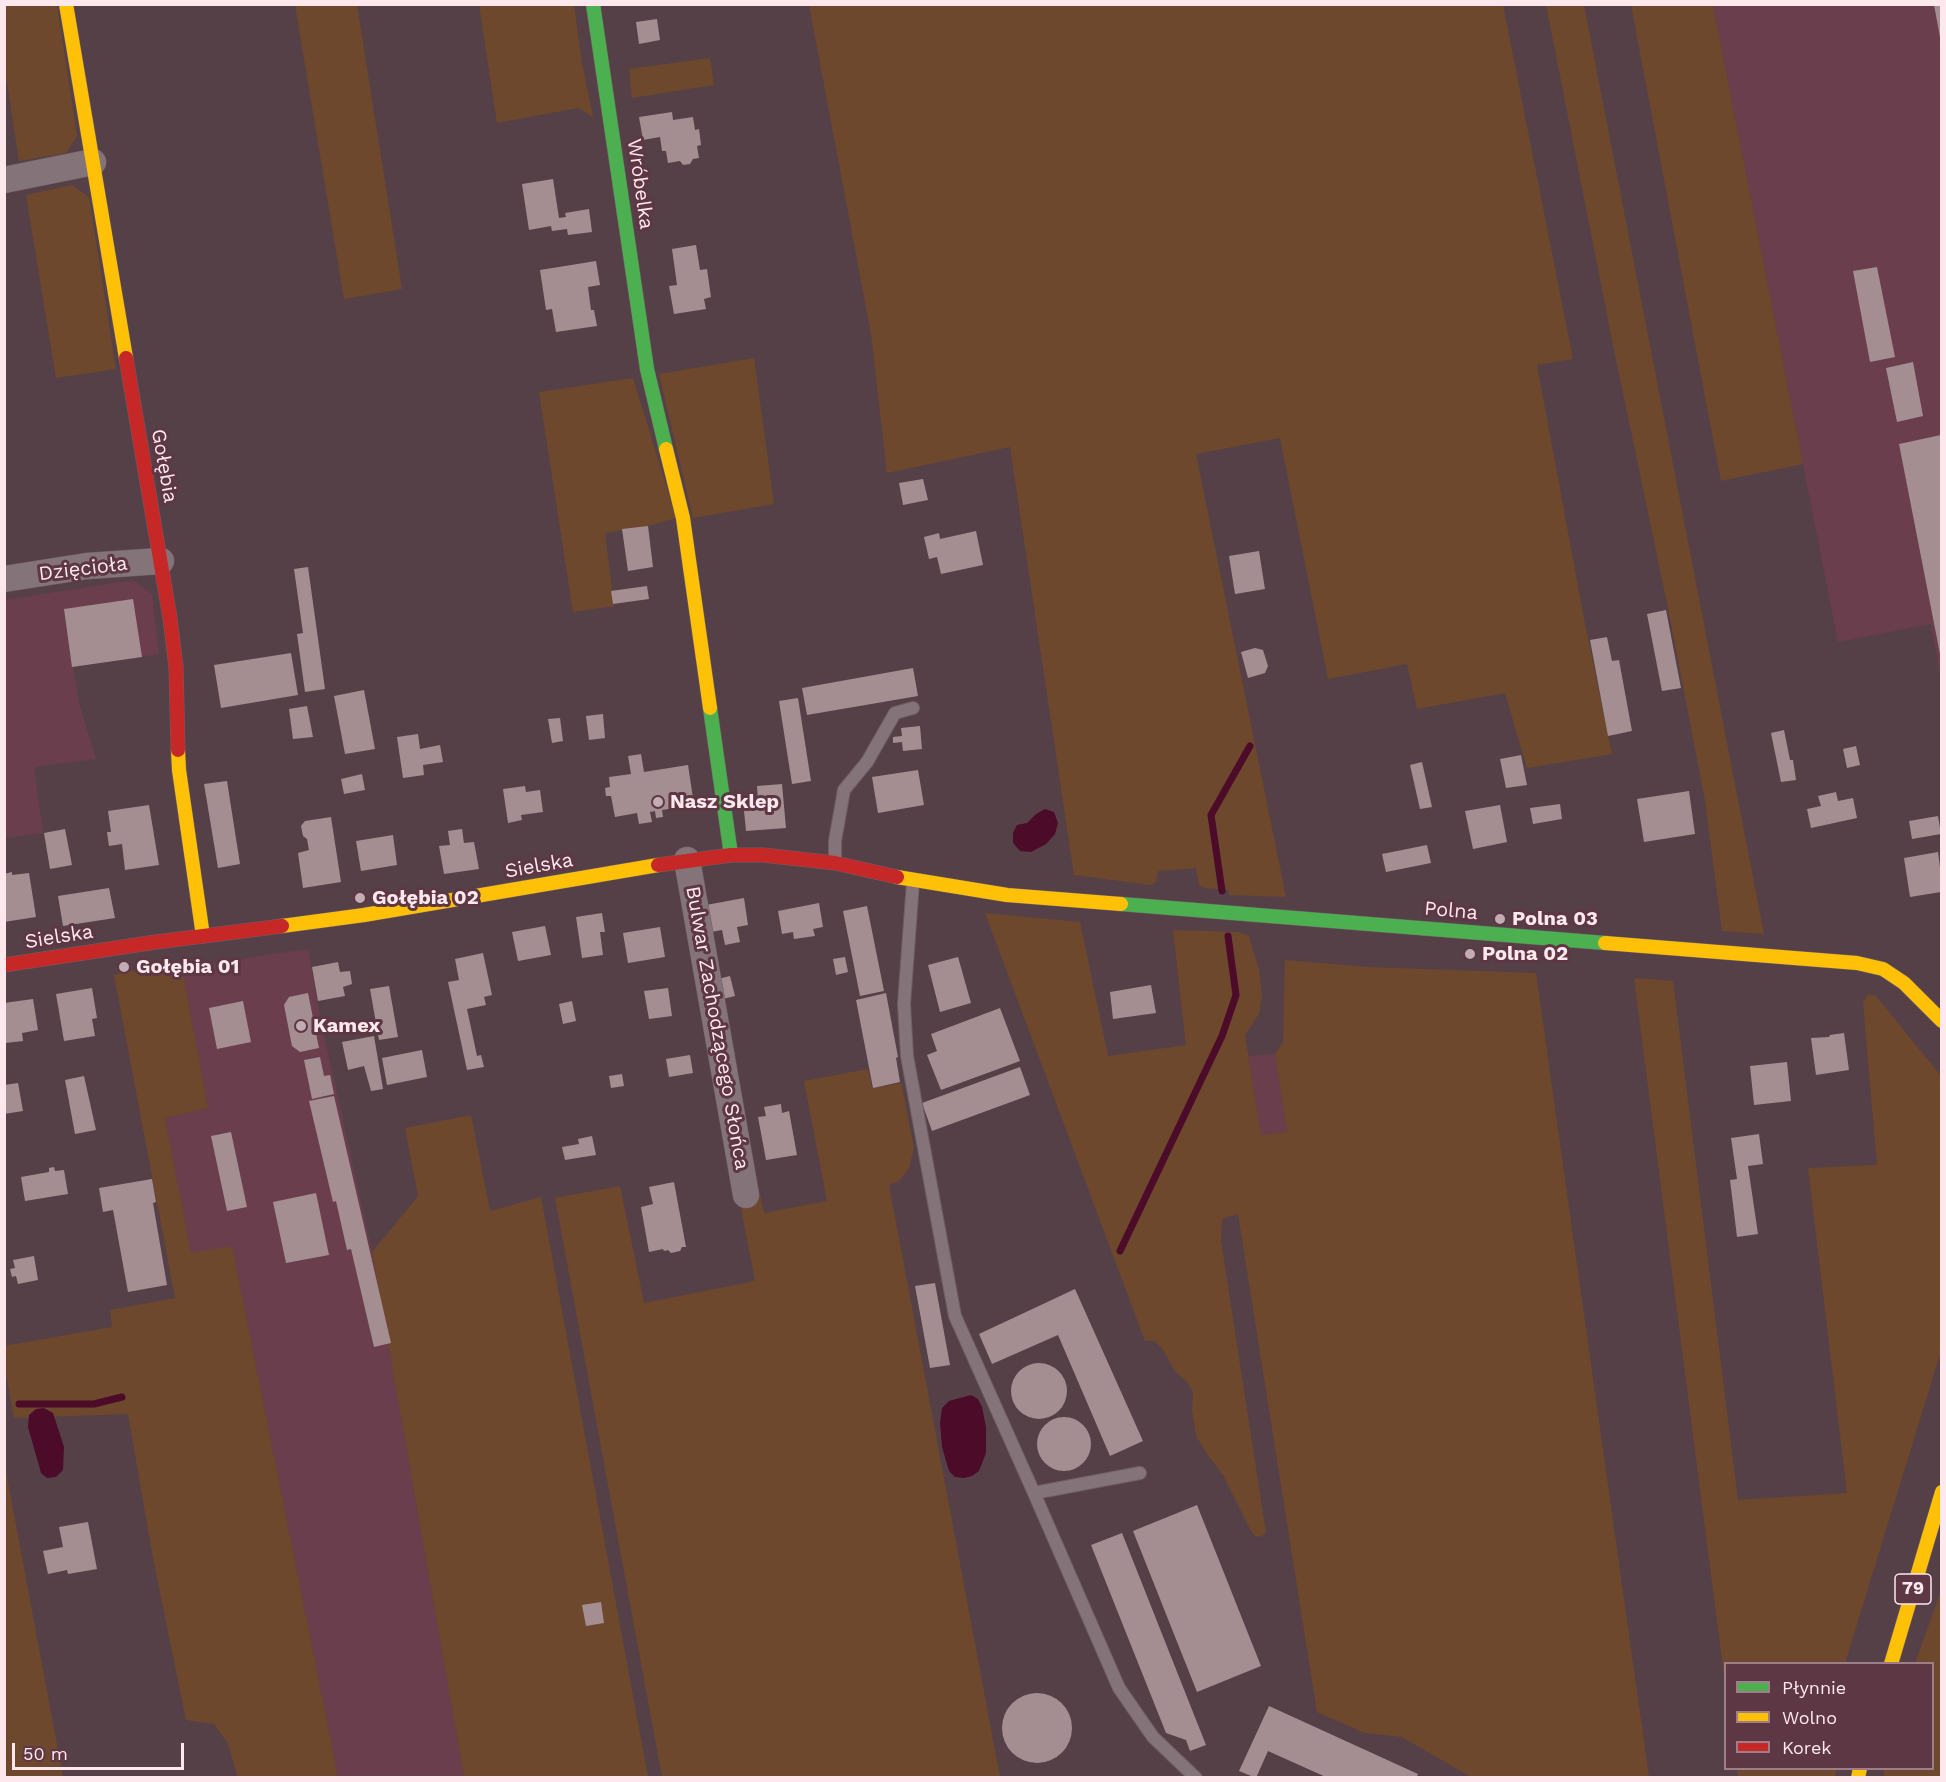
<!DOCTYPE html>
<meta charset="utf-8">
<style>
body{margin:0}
#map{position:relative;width:1946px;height:1782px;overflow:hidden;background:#554047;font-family:"Work Sans",sans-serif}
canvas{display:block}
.frame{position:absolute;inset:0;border:6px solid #fde8ee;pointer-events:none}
.legend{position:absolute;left:1724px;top:1662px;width:210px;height:108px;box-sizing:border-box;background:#5e3744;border:2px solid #9e7e88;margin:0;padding:8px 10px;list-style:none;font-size:18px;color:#fde8ee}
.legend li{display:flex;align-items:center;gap:12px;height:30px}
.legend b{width:30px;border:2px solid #9e7e88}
.scale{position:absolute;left:12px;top:1743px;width:172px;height:27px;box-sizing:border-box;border:3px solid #fde8ee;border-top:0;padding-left:8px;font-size:18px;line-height:21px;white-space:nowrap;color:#fde8ee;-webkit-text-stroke:4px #5e3744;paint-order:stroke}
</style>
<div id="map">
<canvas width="1946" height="1782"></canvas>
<div class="frame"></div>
<ul class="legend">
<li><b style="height:8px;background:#4caf50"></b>Płynnie</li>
<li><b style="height:8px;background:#ffc107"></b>Wolno</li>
<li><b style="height:8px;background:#c62828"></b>Korek</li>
</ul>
<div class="scale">50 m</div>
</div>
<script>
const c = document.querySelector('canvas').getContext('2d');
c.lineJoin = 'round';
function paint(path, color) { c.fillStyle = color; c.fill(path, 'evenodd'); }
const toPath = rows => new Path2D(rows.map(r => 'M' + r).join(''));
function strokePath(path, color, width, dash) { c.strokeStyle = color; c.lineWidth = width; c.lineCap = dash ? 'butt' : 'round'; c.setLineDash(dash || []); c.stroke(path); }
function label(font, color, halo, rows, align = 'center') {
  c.font = font + ' "Work Sans",sans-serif'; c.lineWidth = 6; c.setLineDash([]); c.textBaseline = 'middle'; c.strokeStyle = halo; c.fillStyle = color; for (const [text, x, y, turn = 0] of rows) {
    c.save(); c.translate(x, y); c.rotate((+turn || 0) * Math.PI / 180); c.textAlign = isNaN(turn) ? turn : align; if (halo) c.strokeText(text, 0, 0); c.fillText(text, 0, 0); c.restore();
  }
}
paint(toPath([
 [1713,5,1941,5,1941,678,1931,624,1838,642],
 [133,580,152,594,159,654,73,667,79,703,96,759,34,767,43,833,5,838,5,600],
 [308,949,319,1012,372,1252,464,1777,338,1777,232,1247,191,1254,165,1118,208,1108,182,968],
 [1275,1054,1287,1132,1261,1135,1248,1056]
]), '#6b3e4d');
paint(toPath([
 [4,5,57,5,77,136,66,153,19,161,5,70],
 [295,5,357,5,402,289,344,299],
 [479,5,574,5,582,63,593,117,578,108,497,123],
 [809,5,1503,5,1573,359,1537,365,1585,624,1612,754,1527,768,1505,693,1417,709,1407,664,1328,679,1280,438,1196,454,1286,897,1229,895,1229,890,1205,888,1199,885,1196,868,1158,871,1156,882,1151,885,1074,875,1010,447,887,473,871,334],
 [1546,5,1584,5,1764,934,1722,931,1705,801,1668,608,1614,350],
 [1631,5,1713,5,1803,464,1721,481],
 [710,58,714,85,632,98,629,69],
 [72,185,89,197,116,369,56,378,26,195],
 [754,358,774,504,693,518,659,374],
 [633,378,676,518,648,526,605,533,614,606,573,612,539,392],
 [985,913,1080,922,1108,1056,1186,1045,1173,930,1238,932,1249,936,1259,970,1262,996,1259,1014,1245,1035,1261,1135,1287,1132,1275,1054,1283,1042,1285,960,1368,967,1536,973,1649,1777,1471,1777,1402,1737,1365,1733,1317,1712,1238,1214,1222,1219,1221,1241,1266,1533,1260,1537,1255,1536,1250,1529,1224,1477,1207,1454,1196,1436,1192,1410,1193,1392,1187,1382,1175,1371,1162,1348,1154,1341,1145,1341],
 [177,961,182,968,208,1108,165,1118,191,1253,232,1246,338,1777,238,1777,228,1744,214,1724,186,1720,152,1553,128,1414,14,1418,5,1368,4,1346,112,1327,110,1310,175,1298,114,975],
 [1634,978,1673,981,1738,1500,1847,1493,1808,1168,1877,1165,1863,1003,1868,994,1876,996,1941,1076,1941,1351,1845,1663,1726,1664,1725,1683],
 [868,1069,872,1088,902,1083,902,1087,914,1148,909,1168,899,1181,889,1185,1000,1777,662,1777,555,1198,620,1186,644,1303,755,1281,739,1198,760,1194,764,1213,827,1201,804,1081],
 [471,1115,490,1211,541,1197,648,1777,464,1777,372,1252,418,1196,405,1128],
 [4,1466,5,1466,63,1777,5,1777],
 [1941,1591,1941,1777,1885,1777,1883,1769,1932,1768,1932,1664,1915,1663],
 [1737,1769,1737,1768,1837,1769,1834,1778,1738,1777]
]), '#6d482d');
paint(toPath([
 [1045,809,1054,812,1058,823,1055,834,1046,844,1031,852,1020,851,1013,843,1013,833,1017,825,1027,823,1036,814],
 [971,1395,978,1399,982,1407,986,1427,986,1453,979,1471,972,1476,964,1478,955,1477,949,1471,942,1447,940,1423,942,1408,949,1401],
 [44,1408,53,1413,64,1447,63,1470,56,1477,47,1478,41,1473,28,1427,29,1415,36,1409]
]), '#4b0b29');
strokePath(toPath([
 [1222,891,1211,815,1250,746],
 [1120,1251,1222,1036,1236,995,1228,936],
 [19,1404,94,1404,122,1397]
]), '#4b0b29', 7);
paint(toPath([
 [1934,5,1941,5,1941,37,1940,37],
 [657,19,660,40,639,44,636,22],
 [672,112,673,120,693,117,695,130,699,129,701,145,697,146,699,158,693,159,690,164,683,165,680,161,668,163,666,151,662,151,660,137,643,140,639,117],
 [553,179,559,218,566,217,565,213,589,209,592,232,568,235,567,229,552,231,551,226,529,230,522,184],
 [696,245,700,270,707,269,711,297,704,299,706,309,674,314,669,286,677,285,672,249],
 [596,261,600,285,588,287,591,310,594,310,597,326,556,332,552,309,546,310,540,270],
 [1877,267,1895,357,1870,362,1853,271],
 [1913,362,1923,416,1897,422,1886,368],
 [1941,435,1941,654,1940,654,1899,444],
 [923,479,928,500,903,505,899,483],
 [648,526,653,567,628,571,622,529],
 [976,531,983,565,941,574,937,557,929,559,924,537,939,533,940,539],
 [1259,551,1265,589,1235,594,1229,556],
 [308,567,325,689,305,692,297,634,303,633,294,569],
 [647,586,649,599,613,604,611,591],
 [133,599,142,657,72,667,64,609],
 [1666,610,1681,688,1662,691,1647,614],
 [1607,637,1612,661,1619,660,1632,731,1608,736,1590,640],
 [1255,648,1263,650,1268,666,1265,673,1248,678,1241,652],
 [291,653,298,695,221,708,214,665],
 [913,668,918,696,807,715,802,688],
 [364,690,375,749,345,754,334,696],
 [798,698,811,781,792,784,779,701],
 [307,706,313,737,293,739,289,709],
 [603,714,605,738,589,740,586,716],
 [560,718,563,741,552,743,548,719],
 [920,726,922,749,903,751,902,742,893,743,893,737,902,736,901,728],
 [1784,730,1790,760,1793,760,1796,780,1781,782,1771,733],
 [418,734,420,749,440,745,443,762,423,765,424,775,403,778,397,737],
 [1856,746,1860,765,1847,768,1843,749],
 [641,754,644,772,688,765,694,805,662,810,663,817,656,818,655,811,650,812,652,822,639,824,637,813,615,817,611,796,606,796,605,788,610,787,609,777,631,774,628,756],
 [1521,755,1527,785,1506,788,1500,759],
 [1422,762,1432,807,1420,809,1410,765],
 [918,770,924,805,878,813,872,777],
 [362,774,365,790,344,794,341,779],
 [227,781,240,864,218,868,204,784],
 [782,784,786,828,746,831,743,801,758,800,757,786],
 [525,786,526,792,540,790,543,812,521,815,522,820,508,823,503,789],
 [1689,791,1695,834,1644,842,1637,799],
 [1836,792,1838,801,1853,798,1857,818,1811,828,1807,809,1821,806,1818,796],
 [1560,804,1562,819,1533,824,1530,808],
 [149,805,159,865,125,870,122,844,109,846,107,832,111,832,108,811],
 [1500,805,1507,842,1473,849,1465,811],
 [1938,816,1941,834,1912,839,1909,821],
 [331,817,341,882,303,888,298,853,309,850,307,839,303,836,301,826,305,821],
 [65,829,72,865,50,869,44,833],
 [462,829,464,843,474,842,479,869,444,874,439,846,450,845,448,831],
 [393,835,397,865,361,871,356,841],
 [1427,845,1431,863,1386,872,1382,854],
 [1938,852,1941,875,1941,892,1910,897,1904,858],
 [12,872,12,875,29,873,36,917,4,922,4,874],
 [109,888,115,918,63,926,58,896],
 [744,898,748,925,737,927,740,942,725,945,722,930,711,932,706,905],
 [819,903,823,927,813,929,815,936,794,939,793,932,782,934,778,911],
 [867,906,884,991,860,996,843,911],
 [602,913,605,932,600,932,603,955,582,958,576,917],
 [545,926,551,955,518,961,512,932],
 [660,927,665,957,628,963,623,933],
 [483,953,492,995,484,997,486,1005,467,1009,477,1056,481,1055,484,1067,467,1070,448,982,459,980,455,959],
 [845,957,848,972,836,975,833,959],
 [958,957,971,1003,940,1012,928,965],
 [338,962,340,972,350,971,352,984,343,987,345,996,318,1001,312,967],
 [730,976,735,996,723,999,718,979],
 [1151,985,1156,1013,1113,1019,1110,992],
 [389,986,398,1037,379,1040,370,989],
 [92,988,97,1018,92,1019,95,1036,64,1041,56,994],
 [668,988,672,1016,649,1019,644,991],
 [308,993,319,1048,300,1052,292,1046,284,1005,289,997],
 [886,993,898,1057,896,1058,900,1082,873,1088,856,1000],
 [33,999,38,1030,22,1033,23,1041,5,1043,4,1003],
 [243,1001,251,1042,217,1049,209,1008],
 [572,1001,576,1021,563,1024,559,1004],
 [1000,1008,1020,1061,941,1090,927,1055,937,1051,931,1034],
 [1844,1033,1849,1070,1816,1075,1811,1038,1829,1037,1830,1035],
 [374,1036,383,1089,371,1091,364,1066,348,1070,342,1042],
 [422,1050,427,1077,387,1085,382,1058],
 [690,1055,693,1073,669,1077,666,1059],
 [320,1057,324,1076,330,1075,334,1094,312,1099,304,1060],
 [1787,1062,1791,1101,1754,1105,1750,1066],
 [1020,1067,1030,1095,932,1131,922,1103],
 [622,1074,624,1086,611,1088,609,1076],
 [84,1076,96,1130,75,1134,65,1080],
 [18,1083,23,1111,4,1114,4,1085],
 [334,1096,391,1343,374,1347,351,1249,347,1250,336,1201,333,1202,309,1101],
 [781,1104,782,1113,789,1111,797,1155,766,1160,758,1117,766,1116,764,1107],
 [231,1132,247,1207,227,1211,211,1136],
 [1759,1134,1763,1164,1748,1166,1758,1234,1737,1237,1730,1180,1737,1179,1731,1138],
 [592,1136,596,1155,565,1160,562,1147,579,1144,578,1139],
 [54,1167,55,1171,64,1170,68,1194,25,1201,21,1177,49,1172,49,1168],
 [152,1179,156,1202,153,1203,167,1285,128,1292,113,1210,103,1212,99,1188],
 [674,1182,686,1247,682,1247,680,1251,671,1253,668,1250,664,1251,663,1249,649,1252,641,1207,653,1204,649,1187],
 [316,1193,329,1255,286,1263,273,1202],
 [34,1256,38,1280,18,1284,16,1276,12,1277,10,1269,15,1268,13,1260],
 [935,1283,950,1365,930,1368,915,1286],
 [1075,1289,1143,1441,1110,1456,1058,1335,992,1364,979,1334],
 '1011 1391a28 28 0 1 1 56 0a28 28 0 1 1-56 0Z',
 '1037 1444a27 27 0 1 1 54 0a27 27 0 1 1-54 0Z',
 [1197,1505,1261,1666,1197,1692,1133,1531],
 [88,1522,97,1569,68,1574,67,1570,48,1574,43,1551,63,1547,59,1527],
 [1122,1533,1206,1745,1190,1751,1186,1740,1166,1733,1091,1545],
 [601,1602,604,1623,586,1626,582,1605],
 '1002 1728a35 35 0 1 1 70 0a35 35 0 1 1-70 0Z',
 [1269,1706,1418,1774,1416,1778,1328,1778,1268,1751,1256,1778,1239,1771]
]), '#a58e91');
const lane = toPath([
 [835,862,835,841,844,790,867,762,895,713,913,708],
 [913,882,904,1004,907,1056,955,1316,1034,1493,1140,1473],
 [1034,1493,1119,1688,1153,1737,1196,1778]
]);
const street = toPath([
 [4,180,93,162],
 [4,579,87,566,161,561],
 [687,860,746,1195]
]);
const fast = toPath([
 [593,4,647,369,666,449],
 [710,708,731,855],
 [1121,904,1605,943]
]);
const slow = toPath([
 [66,4,126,358],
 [666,449,683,518,710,708],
 [178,750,179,770,203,936],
 [897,877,1007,895,1121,904],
 [282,926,364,915,658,865],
 [1605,943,1857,963,1883,969,1904,983,1942,1021],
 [1891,1664,1942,1492],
 [1858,1778,1860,1768]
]);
const jam = toPath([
 [126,358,170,618,176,667,178,750],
 [658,865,731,855,763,855,835,863,897,877],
 [4,965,156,942,282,926]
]);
strokePath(lane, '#705e64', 14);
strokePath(street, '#705e64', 27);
strokePath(fast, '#705e64', 15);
strokePath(slow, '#705e64', 15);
strokePath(jam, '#705e64', 15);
strokePath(lane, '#847378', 12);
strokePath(street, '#847378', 26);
strokePath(fast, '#4caf50', 14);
strokePath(slow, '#ffc107', 14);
strokePath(jam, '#c62828', 14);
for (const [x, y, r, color] of [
 [658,802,6,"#c2adb4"],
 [360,898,6,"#c2adb4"],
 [1500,919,6,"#c2adb4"],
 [1470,954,6,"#c2adb4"],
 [124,967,6,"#c2adb4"],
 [301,1026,6,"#c2adb4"]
]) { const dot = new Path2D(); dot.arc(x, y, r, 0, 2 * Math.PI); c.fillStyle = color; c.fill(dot); strokePath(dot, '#5e3744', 2); }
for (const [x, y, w] of [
 [1913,1589,36]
]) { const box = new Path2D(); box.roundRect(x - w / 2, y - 15, w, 30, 4.5); c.fillStyle = '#5e3744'; c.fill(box); strokePath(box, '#fde8ee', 1.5); }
label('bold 18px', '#fde8ee', null, [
 ["79",1913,1589]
]);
label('20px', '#fde8ee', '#5e3744', [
 ["Wróbelka",640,184,82],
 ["Gołębia",164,466,80],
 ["Dzięcioła",83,569,-7],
 ["Sielska",539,866,-10],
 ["Polna",1451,911,5],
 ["Sielska",59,937,-9],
 ["Bulwar Zachodzącego Słońca",717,1028,80]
]);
label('bold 20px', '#fde8ee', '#5e3744', [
 ["Nasz Sklep",670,802],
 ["Gołębia 02",372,898],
 ["Polna 03",1512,919],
 ["Polna 02",1482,954],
 ["Gołębia 01",136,967],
 ["Kamex",313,1026]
], 'left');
</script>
